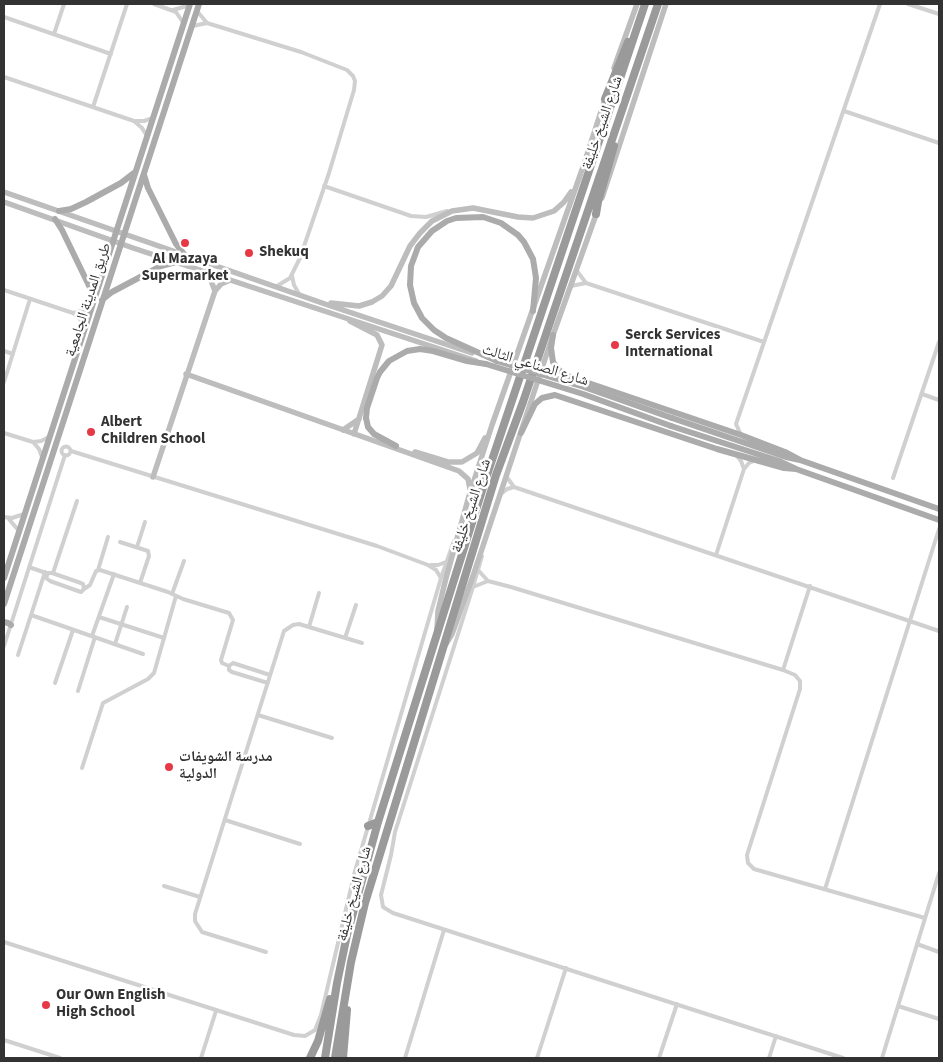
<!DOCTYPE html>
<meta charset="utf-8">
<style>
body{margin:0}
#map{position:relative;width:943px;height:1062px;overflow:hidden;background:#fff;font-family:"Source Sans 3",sans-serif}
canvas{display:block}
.frame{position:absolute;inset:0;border:5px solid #333;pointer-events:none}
</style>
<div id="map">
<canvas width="943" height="1062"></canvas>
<div class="frame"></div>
</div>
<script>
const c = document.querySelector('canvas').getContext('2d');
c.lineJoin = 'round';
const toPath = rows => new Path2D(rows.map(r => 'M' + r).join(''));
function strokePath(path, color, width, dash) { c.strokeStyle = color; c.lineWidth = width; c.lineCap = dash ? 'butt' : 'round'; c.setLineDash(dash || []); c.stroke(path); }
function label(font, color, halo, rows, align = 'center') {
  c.font = font + ' "Source Sans 3","Noto Naskh Arabic",sans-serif'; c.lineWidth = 5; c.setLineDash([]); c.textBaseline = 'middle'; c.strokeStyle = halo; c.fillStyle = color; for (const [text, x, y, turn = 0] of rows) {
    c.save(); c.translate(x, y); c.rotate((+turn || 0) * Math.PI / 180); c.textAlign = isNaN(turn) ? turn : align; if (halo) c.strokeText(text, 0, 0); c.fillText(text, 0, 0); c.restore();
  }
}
strokePath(toPath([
 [154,4,176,12,184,24],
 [908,4,939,14],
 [173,10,190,5],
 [197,11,207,23],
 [4,17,111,54],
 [193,26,207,23,301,52,347,70,353,76,355,81,354,90,329,173,300,258,290,278,277,286],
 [54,34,64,4],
 [4,77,134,121,142,128,147,136],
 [93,107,127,4],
 [844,111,939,143],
 [136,121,144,121,153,118],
 [324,186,411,216,426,217,447,211],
 [577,271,586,283],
 [292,276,294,285,299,294],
 [571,286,586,283,764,342],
 [4,290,73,313,80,319,84,327],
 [73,313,90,309],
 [4,351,13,354],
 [4,382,30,299],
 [922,394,939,400],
 [4,433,33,442,41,441,49,437],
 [741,435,736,424,880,4],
 [33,442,39,449,42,457],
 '61.5 451a4.5 4.5 0 1 1 9 0a4.5 4.5 0 1 1-9 0Z',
 [71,451,377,546,428,565,436,570,441,578],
 [737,456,741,461,744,469],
 [506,476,514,487,939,631],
 [893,478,939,342],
 [501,494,507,489,514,487],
 [4,517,12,518,24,514],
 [8,518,19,531],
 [120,542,148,551,149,556,140,583],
 [137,547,145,522],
 [716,555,744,469,749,463,756,460],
 [482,556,473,587,395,832,391,855,381,895,383,907,393,913,843,1058],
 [431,565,438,565,446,562],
 [29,567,46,573],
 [98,570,108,537],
 [478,570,488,581],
 [48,573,52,573,81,583,83,584,84,589,81,592,78,591,50,581,46,578,48,573],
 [53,573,77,501],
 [473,587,488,581,511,587,783,670,795,675,800,681,800,689,747,855,748,863,754,869,925,918],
 [84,589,90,585,96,571,100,570,168,592,183,599,229,613,233,620,221,660,222,663,229,666],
 [172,594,184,561],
 [31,615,143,654],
 [99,617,164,638],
 [309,627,319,593],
 [92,636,114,574],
 [345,638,356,605],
 [115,644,127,607],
 [4,646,65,455],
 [18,655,45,572],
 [783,670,810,586],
 [55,683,73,630],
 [268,683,232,672,229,670,229,666,233,663,270,675],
 [78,691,95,637],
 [258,715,332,738],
 [82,768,103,703,148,679,154,673,176,596],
 [225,820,300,844],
 [164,886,200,897],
 [825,889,939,529],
 [4,942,294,1035,305,1036,315,1030,321,1015,355,871,441,578,454,541],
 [917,944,939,952],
 [266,952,202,932,195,921,195,914,284,631,293,625,299,624,362,643],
 [898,1006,939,1019],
 [4,1040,60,1058],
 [201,1058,216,1011],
 [405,1058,444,930],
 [537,1058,566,968],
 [659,1058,677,1004],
 [769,1058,776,1036],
 [882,1058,939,873]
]), '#d0d0d0', 4);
strokePath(toPath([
 [614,68,637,4],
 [4,192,325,304,472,353],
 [602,198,666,4],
 [4,202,133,248,476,361],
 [208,273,215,291],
 [331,303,359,306,372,302,382,296,391,286,410,246,420,233,432,221,452,211,473,208,518,217,533,218,554,211,564,202,571,192],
 [350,321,377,335,382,345,354,434],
 [186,374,459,471,468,479,470,489],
 [343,430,359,419],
 [415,452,448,462,462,462,477,453,485,438],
 [153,477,215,291,221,284,230,280],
 [437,629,438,611,446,578,469,496,492,425,583,167,606,96],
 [446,644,452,634,473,576,553,335,597,212]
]), '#bdbdbd', 5.5);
strokePath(toPath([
 [144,175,148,188,176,244,184,254],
 [59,211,71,209,86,202,121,183,134,173],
 [55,219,62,230,94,296],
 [102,300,112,292,161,266,176,262],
 [553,335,551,348,553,362,558,369,565,375,741,435,785,452,800,460],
 [497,361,446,338,434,330,422,318,414,303,410,285,411,266,418,247,432,231,447,221,456,218,483,217,501,223,518,235,524,242,533,259,536,278,533,311],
 [672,418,786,457,800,460,939,509],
 [671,426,779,461,796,469,939,520],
 [521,433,535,404,542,398,555,395,717,449,784,468,796,469],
 [396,446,374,434,368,427,366,418,367,408,377,378,380,372,389,361,407,351,420,349,433,351,467,361,486,364],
 [4,578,190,4],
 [4,604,199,4],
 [4,622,8,623,11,625]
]), '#ababab', 6);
strokePath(toPath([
 [605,99,628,42],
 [596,214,598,202,614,146],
 [368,826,378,822],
 [310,1058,318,1041,330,999],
 [325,1058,337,983,347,935,378,822,486,478,645,4],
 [335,1058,351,962,365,903,496,475,523,402,658,4],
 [343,1058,347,1010]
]), '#9a9a9a', 8);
strokePath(toPath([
 [497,361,584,387,672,418],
 [486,364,583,394,671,426]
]), '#ababab', 6);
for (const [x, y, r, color] of [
 [185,243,5,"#e63946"],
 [249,253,5,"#e63946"],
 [615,345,5,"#e63946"],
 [91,432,5,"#e63946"],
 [169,767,5,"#e63946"],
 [46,1005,5,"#e63946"]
]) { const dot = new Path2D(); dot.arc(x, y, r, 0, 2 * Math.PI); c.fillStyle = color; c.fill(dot); strokePath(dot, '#fff', 2); }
label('15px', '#333', '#fff', [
 ["شارع الشيخ خليفة",603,123,-71],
 ["طريق المدينة الجامعية",89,300,-72],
 ["شارع الصناعي الثالث",535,366,17],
 ["شارع الشيخ خليفة",472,506,-72],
 ["شارع الشيخ خليفة",355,894,-75]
]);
label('bold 15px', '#333', '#fff', [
 ["Shekuq",259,253],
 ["Al Mazaya",185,260,"center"],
 ["Supermarket",185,277,"center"],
 ["Serck Services",625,336],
 ["International",625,353],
 ["Albert",101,423],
 ["Children School",101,440],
 ["مدرسة الشويفات",179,758],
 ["الدولية",179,775],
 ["Our Own English",56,996],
 ["High School",56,1013]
], 'left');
</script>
